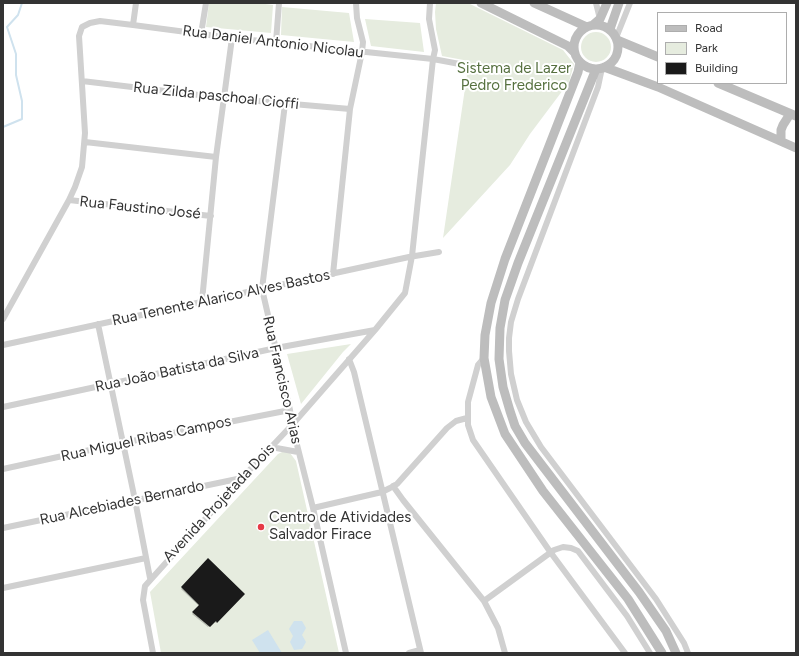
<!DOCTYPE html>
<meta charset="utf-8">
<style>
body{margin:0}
#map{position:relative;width:799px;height:656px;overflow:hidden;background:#fff;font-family:Figtree,sans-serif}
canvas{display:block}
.frame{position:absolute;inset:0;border:4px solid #333;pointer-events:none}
.legend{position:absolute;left:657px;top:12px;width:130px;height:72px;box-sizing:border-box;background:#fff;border:1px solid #adadad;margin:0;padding:5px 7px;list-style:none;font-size:12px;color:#333}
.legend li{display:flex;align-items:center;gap:8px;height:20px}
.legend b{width:20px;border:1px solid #adadad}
</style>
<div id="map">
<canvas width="799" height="656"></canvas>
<div class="frame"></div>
<ul class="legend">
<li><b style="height:5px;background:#bdbdbd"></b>Road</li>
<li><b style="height:11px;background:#e6ecdf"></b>Park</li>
<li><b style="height:11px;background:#1a1a1a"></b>Building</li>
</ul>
</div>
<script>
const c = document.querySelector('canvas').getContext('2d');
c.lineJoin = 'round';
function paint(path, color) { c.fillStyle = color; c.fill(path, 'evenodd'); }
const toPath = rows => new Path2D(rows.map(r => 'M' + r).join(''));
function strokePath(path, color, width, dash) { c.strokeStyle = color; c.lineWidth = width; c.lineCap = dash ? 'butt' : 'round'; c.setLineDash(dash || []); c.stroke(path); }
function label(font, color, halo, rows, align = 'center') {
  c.font = font + ' Figtree,sans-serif'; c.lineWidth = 4; c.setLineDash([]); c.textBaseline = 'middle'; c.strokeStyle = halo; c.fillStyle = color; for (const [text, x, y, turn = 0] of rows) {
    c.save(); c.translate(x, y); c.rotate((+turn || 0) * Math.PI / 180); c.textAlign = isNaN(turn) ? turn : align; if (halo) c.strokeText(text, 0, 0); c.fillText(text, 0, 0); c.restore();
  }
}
paint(toPath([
 [209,3,258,3,273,5,271,33,206,27],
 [436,3,468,3,563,50,574,64,569,82,530,134,510,165,443,238,469,61,442,56,436,29,435,12],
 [282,7,349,13,354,42,281,35],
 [365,19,420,23,424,52,371,46],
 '581 47a15 15 0 1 1 30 0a15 15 0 1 1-30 0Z',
 [351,344,343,352,301,404,287,354],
 [284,451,290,453,296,461,339,653,161,653,150,592,278,454]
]), '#e6ecdf');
paint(toPath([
 [294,621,302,621,306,628,302,635,306,642,302,649,294,650,290,642,293,636,289,629],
 [268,630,282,653,260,653,252,640]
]), '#cfe2ee');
paint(toPath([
 [208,559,244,594,216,623,214,621,208,627,192,614,199,606,181,589]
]), '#0003');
strokePath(toPath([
 [3,127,22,119,22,101,16,75,16,54,7,27,18,15,22,3]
]), '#cfe2ee', 2);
paint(toPath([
 [208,558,245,594,217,623,216,621,210,627,192,612,199,605,181,587]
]), '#1a1a1a');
strokePath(toPath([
 [596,3,600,19],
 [133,25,136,3],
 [201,34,206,3],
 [616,38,630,3],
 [276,42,279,3],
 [602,68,598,87,518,299,511,322,509,338,509,351,511,374,517,400,526,422,541,447,656,599,684,643,688,653],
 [82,81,224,98,350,109],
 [285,104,262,289,290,410,292,425,313,508,346,653],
 [85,142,216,157],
 [69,200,211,216],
 [333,274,350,109,362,52,363,42,357,18,356,3],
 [202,301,216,157,232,38],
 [3,319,69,200,75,187,82,167,85,133,79,36,82,27,90,23,100,21,133,25,232,38,433,59,465,65],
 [98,324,135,500,150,578],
 [3,345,409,257,439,252],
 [484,358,478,365,468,402,468,425,473,440,551,553,625,653],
 [349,359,354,372,421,653],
 [3,407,276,348,375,330],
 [271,447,298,452],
 [3,469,122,443,290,410],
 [393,486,403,500,484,601,498,628,505,653],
 [313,508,382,492,390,488,397,484,447,428,456,421,467,418],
 [3,528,242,478],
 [3,588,146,558],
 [484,601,554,550,563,547,571,548,578,551,627,616,650,653],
 [153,653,143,600,145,586,242,478,292,425,375,330,405,293,412,256,433,59,435,50,429,19,430,3],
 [409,653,420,650]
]), '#d0d0d0', 6);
strokePath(toPath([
 [481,3,568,46,574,52],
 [534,3,587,27],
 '574 47a22 22 0 1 1 44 0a22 22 0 1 1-44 0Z',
 [593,25,600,19,607,3],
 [610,29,619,3],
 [617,40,658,57],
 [580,62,578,72,505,259,491,303,485,335,484,358,491,397,505,434,543,491,628,599,662,653],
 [604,67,658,87,796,148],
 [596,69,518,263,505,300,500,328,499,359,503,387,510,411,515,426,525,443,639,592,666,631,676,653],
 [718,83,796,116],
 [781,141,781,130,783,125,790,114]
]), '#bdbdbd', 9);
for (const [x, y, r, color] of [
 [261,527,4,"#e63946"]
]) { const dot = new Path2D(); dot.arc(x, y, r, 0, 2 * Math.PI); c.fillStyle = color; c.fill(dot); strokePath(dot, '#fff', 1.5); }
label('15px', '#333', '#fff', [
 ["Rua Daniel Antonio Nicolau",273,42,7],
 ["Rua Zilda paschoal Cioffi",216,96,6],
 ["Rua Faustino José",140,208,6],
 ["Rua Tenente Alarico Alves Bastos",221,298,-12],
 ["Rua João Batista da Silva",177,370,-12],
 ["Rua Francisco Arias",282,380,77],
 ["Rua Miguel Ribas Campos",146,439,-12],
 ["Rua Alcebiades Bernardo",122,503,-12],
 ["Avenida Projetada Dois",219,503,-47]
]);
label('15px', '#56703f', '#fff', [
 ["Sistema de Lazer",514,69],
 ["Pedro Frederico",514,86]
]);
label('15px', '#333', '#fff', [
 ["Centro de Atividades",269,518],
 ["Salvador Firace",269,535]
], 'left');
</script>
